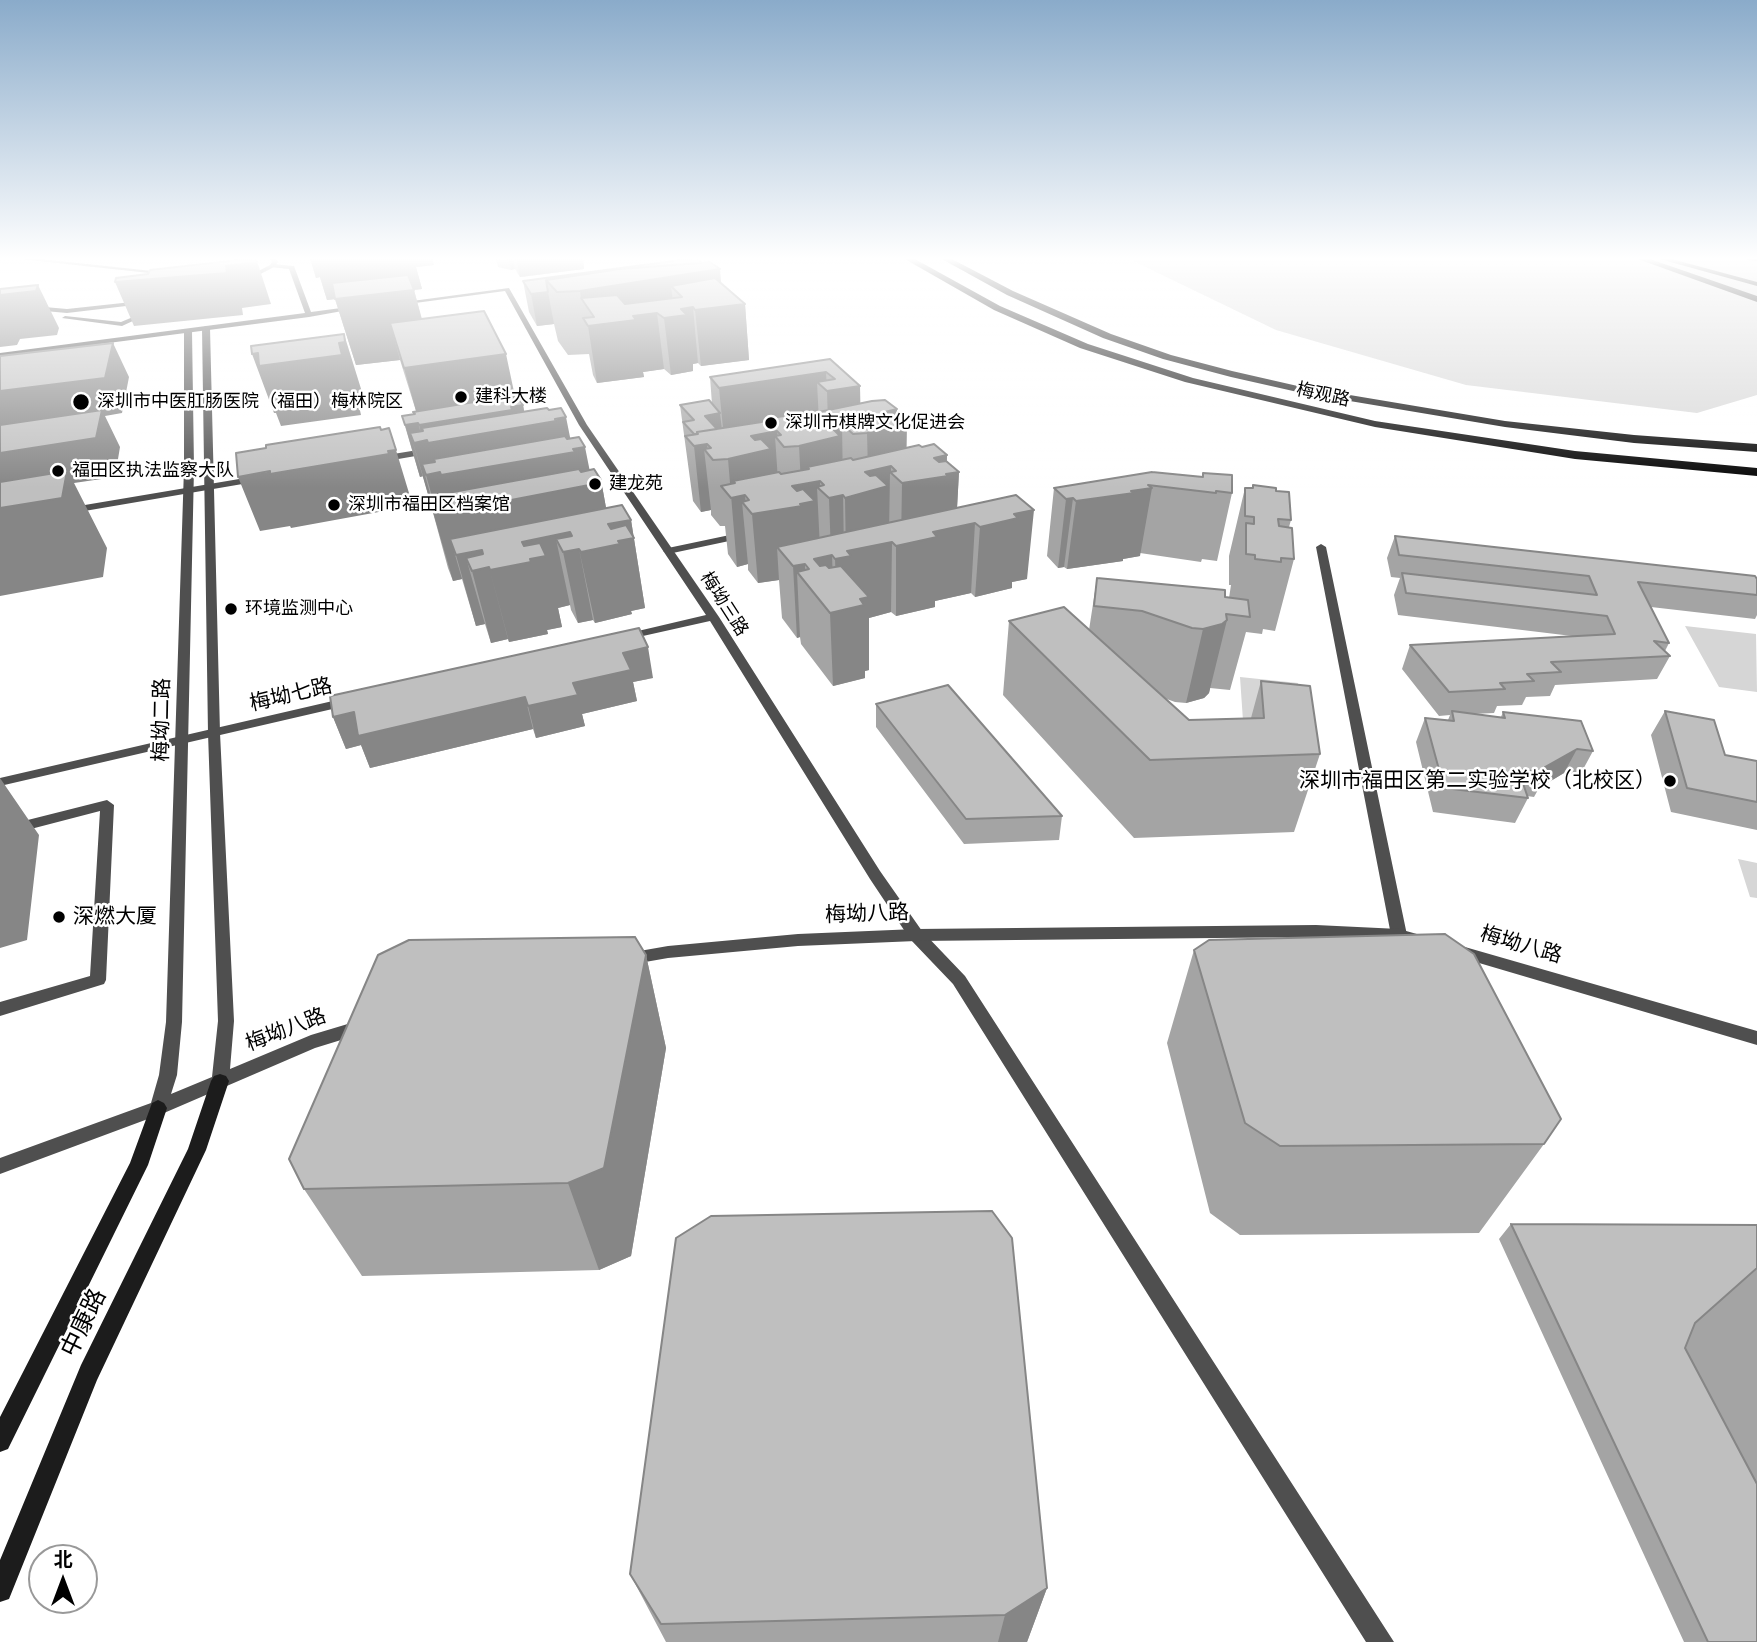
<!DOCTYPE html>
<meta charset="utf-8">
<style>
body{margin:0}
#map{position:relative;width:1757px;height:1642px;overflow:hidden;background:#fff;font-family:Cabin,"Noto Sans SC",sans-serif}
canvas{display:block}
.north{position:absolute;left:28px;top:1544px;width:70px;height:70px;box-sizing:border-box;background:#fff;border:2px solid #999;border-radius:50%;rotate:0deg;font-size:19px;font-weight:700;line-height:28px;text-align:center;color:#000}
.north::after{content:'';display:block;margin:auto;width:24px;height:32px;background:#000;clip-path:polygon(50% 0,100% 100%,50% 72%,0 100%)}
</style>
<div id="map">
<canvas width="1757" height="1642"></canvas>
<div class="north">北</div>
</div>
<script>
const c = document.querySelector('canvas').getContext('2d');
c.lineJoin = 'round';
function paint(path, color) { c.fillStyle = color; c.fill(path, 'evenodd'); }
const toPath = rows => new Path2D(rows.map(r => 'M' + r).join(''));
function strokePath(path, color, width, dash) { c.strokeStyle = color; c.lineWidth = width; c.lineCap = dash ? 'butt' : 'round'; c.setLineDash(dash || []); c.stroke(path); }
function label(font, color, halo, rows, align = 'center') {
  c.font = font + ' Cabin,"Noto Sans SC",sans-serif'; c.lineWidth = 5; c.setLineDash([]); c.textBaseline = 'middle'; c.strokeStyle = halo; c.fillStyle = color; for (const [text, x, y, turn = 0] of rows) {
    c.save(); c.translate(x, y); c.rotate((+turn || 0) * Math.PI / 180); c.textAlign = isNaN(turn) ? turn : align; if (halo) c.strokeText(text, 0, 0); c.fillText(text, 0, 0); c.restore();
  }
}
paint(toPath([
 [1127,258,1757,258,1757,395,1697,413,1466,385,1276,330],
 [1685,626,1756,634,1757,692,1719,687],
 [1240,677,1298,683,1308,757,1245,750],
 [1738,859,1757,863,1757,898,1750,897]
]), '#d6d6d6');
paint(toPath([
 [11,258,31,258,171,273,168,275,11,258],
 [269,258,275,258,278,262,274,267,247,281,243,281,243,279,270,265,272,262,269,258],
 [141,301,143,304,67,313,0,307,0,303,67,309,141,301],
 [145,312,150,313,122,326,62,318,65,316,121,322,145,312],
 [744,532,748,533,748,537,668,554,663,551,668,548,744,532],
 [107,800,114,805,106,980,104,984,0,1016,0,1002,90,976,100,811,0,837,0,827,107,800]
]), '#4f4f4f');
paint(toPath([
 [272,264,294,266,311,312,356,306,359,308,309,317,0,357,0,353,305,313,289,269,270,267,272,264],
 [509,288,587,425,719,617,880,871,922,931,965,976,1394,1642,1366,1642,953,984,910,939,870,879,710,621,625,640,619,637,621,635,706,615,579,425,505,291,400,305,397,303,509,288],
 [430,448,434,451,433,453,381,462,377,459,381,456,430,448],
 [257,476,260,477,260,481,67,514,62,511,67,508,257,476],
 [1321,544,1326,547,1407,935,1405,939,1399,941,1393,939,1391,935,1316,547,1321,544],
 [350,697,356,701,354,704,0,786,0,778,350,697]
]), '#4f4f4f');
paint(toPath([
 [206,326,210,328,220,733,234,1021,230,1069,311,1035,361,1020,367,1022,369,1027,367,1032,315,1048,164,1113,0,1174,0,1158,151,1103,159,1075,166,1022,184,468,184,331,188,329,192,331,194,468,182,1022,177,1075,171,1094,212,1077,218,1021,208,733,202,328,206,326],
 [1316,925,1399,929,1424,936,1426,940,1424,944,1418,946,1399,941,1316,937,916,941,798,946,668,958,628,965,622,963,620,959,622,955,628,953,668,946,798,934,916,929,1316,925],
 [1458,945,1757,1031,1757,1045,1452,955,1450,951,1452,947,1458,945]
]), '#4f4f4f');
paint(toPath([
 [220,1074,226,1076,229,1081,206,1150,97,1380,9,1599,0,1602,0,1560,81,1365,188,1149,211,1081,214,1076,220,1074],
 [158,1100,164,1103,167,1108,148,1165,8,1449,0,1452,0,1417,130,1163,152,1103,158,1100]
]), '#1c1c1c');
paint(toPath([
 [1656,258,1668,258,1757,282,1757,286,1656,258],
 [1747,258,1757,258,1757,261,1748,260,1747,258]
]), '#000');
paint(toPath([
 [903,258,913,258,1000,306,1088,344,1193,378,1375,421,1575,451,1757,468,1757,476,1575,459,1375,427,1185,382,1080,348,994,310,903,258],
 [940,258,950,258,1013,291,1111,334,1171,355,1232,371,1302,387,1505,421,1634,435,1757,444,1757,452,1634,443,1505,427,1302,393,1231,377,1163,359,1103,338,1007,295,940,258],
 [1635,258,1647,258,1757,296,1757,302,1635,258]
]), '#000');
paint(toPath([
 [310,258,432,258,434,265,416,267,422,289,414,290,422,319,515,397,523,405,524,412,570,438,590,470,601,480,606,508,631,520,645,608,631,611,632,614,595,623,593,620,578,623,571,610,570,605,558,608,562,627,547,630,548,634,509,642,508,639,491,643,485,624,476,626,462,579,453,581,448,568,423,476,420,477,417,467,402,416,414,414,416,411,400,360,356,365,335,299,327,300,320,277,316,278],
 [496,258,583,258,584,269,520,277,515,269,511,270,498,267],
 [702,263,721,283,745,304,749,360,701,366,698,363,693,364,693,371,671,375,664,369,643,372,644,377,597,383,593,375,589,354,568,355,558,341,554,324,537,326,529,312,523,281],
 [830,359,860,386,860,403,897,416,906,448,922,447,947,455,947,461,959,472,957,508,1016,495,1027,579,1012,582,1012,588,975,597,971,593,935,601,935,607,896,616,891,612,869,618,869,670,865,671,865,678,833,686,801,644,800,637,797,638,782,618,779,580,758,583,748,570,748,564,737,567,728,554,725,526,720,526,711,515,711,510,701,512,693,501,680,405,712,404,710,377],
 [1203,473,1232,493,1217,561,1202,559,1201,562,1140,553,1140,556,1123,559,1123,561,1067,569,1064,567,1058,568,1047,556,1054,488,1202,477],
 [1253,485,1276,491,1291,520,1289,527,1294,559,1275,631,1263,629,1262,634,1246,632,1230,690,1210,688,1209,693,1204,698,1186,703,1175,702,1164,698,1189,720,1251,718,1261,681,1320,754,1294,832,1134,838,1003,695,1009,621,1089,630,1097,578,1229,598,1231,585,1229,585,1229,556,1245,488,1252,488],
 [1395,536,1757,579,1757,615,1755,619,1651,607,1669,643,1665,651,1670,656,1657,679,1555,685,1550,696,1526,697,1522,705,1497,706,1494,713,1472,714,1501,717,1503,712,1593,751,1580,775,1564,773,1539,788,1534,797,1527,796,1528,798,1515,823,1433,812,1416,742,1425,718,1448,720,1450,715,1439,716,1402,669,1410,645,1572,636,1398,615,1394,595,1400,578,1391,577,1387,558],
 [653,678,633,682,637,701,582,714,585,726,536,738,533,729,370,768,361,745,346,749,333,717],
 [876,704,1062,816,1059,840,964,844,876,727],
 [1665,711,1725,755,1757,761,1757,830,1671,812,1651,735],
 [1194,950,1544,1144,1479,1233,1240,1235,1210,1213,1167,1043],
 [646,955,666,1048,631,1256,599,1270,362,1276,304,1189],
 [1511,1224,1757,1225,1757,1642,1684,1642,1499,1239],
 [630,1574,1047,1588,1027,1642,666,1642]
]), '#a4a4a4');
paint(toPath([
 [256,258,271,304,242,308,243,315,134,326,115,282,226,266],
 [310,258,432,258,434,265,416,267,422,289,327,300,320,277,316,278],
 [508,258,513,258,515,269,511,270],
 [516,258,583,258,584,269,520,277],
 [720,269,723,307,745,304,749,360,701,366,695,310,693,307,698,363,693,364,693,371,671,375,664,318,657,313,664,369,643,372,644,377,597,383,588,326,594,317,581,298,580,291],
 [671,286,682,297,675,317],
 [38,285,59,328,57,335,20,339,17,345,0,347,0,295],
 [414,290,431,355,390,323,400,360,356,365,335,299],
 [548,292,554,324,537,326,531,294],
 [344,334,362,392,364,400,358,401,361,415,281,426,276,413,274,413,252,354,339,343],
 [113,343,129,377,122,413,105,416,120,447,115,477,74,483,107,548,103,577,0,596,0,391],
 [506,354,517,406,523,405,527,426,566,417,573,452,573,449,585,447,592,482,601,480,609,524,631,520,645,608,631,611,632,614,595,623,579,549,593,620,578,623,563,552,556,539,570,605,558,608,562,627,547,630,548,634,509,642,489,567,508,639,491,643,472,571,466,558,485,624,476,626,456,555,451,541,462,579,453,581,433,512,436,511,426,475,422,464,434,508,432,508,410,433,423,476,420,477,405,425,418,423,423,441,419,425,420,425,404,368],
 [826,372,827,391,860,386,861,433,844,419,844,426,842,424,844,557,846,557,845,498,865,472,868,471,867,433,885,412,897,409,897,426,907,424,906,483,934,458,947,455,946,474,959,472,956,527,975,523,971,593,935,601,935,607,896,616,896,546,901,545,902,483,896,471,891,466,891,473,890,472,889,533,892,542,891,612,869,618,869,670,865,671,865,678,833,686,830,613,809,569,805,564,805,582,797,572,800,637,797,638,793,566,777,547,779,580,758,583,752,514,749,500,745,495,746,507,742,502,748,564,737,567,728,459,751,436,777,431,778,439,775,436,779,496,792,486,801,484,799,446,819,424,828,422,827,391,817,382,819,422,768,421,766,419,767,431,724,438,719,388],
 [807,467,809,469,808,483],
 [733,481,735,483,735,498],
 [820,481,824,485,829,498,831,555,820,549,817,487,820,490],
 [832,555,835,559,837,611,834,612],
 [720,413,723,439,711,448,707,444,708,455,704,449,711,510,701,512,694,446,705,416],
 [396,450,412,503,405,504,406,507,291,528,290,526,260,531,238,477],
 [1152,488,1140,556,1123,559,1123,561,1067,569,1076,501],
 [1073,498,1064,567,1058,568,1066,499],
 [1034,510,1027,579,1012,582,1012,588,975,597,980,527,1014,514],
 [1227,620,1209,693,1204,698,1186,703,1203,629],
 [648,647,653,678,633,682,637,701,582,714,585,726,536,738,528,706,573,683,623,653],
 [525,697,533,729,370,768,361,745,346,749,333,717,354,712],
 [1577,749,1564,773,1539,788,1547,773,1545,767],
 [0,778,39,835,27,940,0,948],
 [646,955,666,1048,631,1256,599,1270,568,1183],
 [1047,1588,1027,1642,998,1642,1005,1615]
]), '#868686');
const building = toPath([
 [256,258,257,262,226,266,227,273,115,282,116,278,148,274,150,270,256,258],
 [696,258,702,263,620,269,546,280,548,292,531,294,523,281,696,258],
 [710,262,720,269,580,291,557,292,546,280,620,269,710,262],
 [408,275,414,290,335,299,332,283,408,275],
 [715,278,745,304,695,310,693,307,681,309,687,315,664,318,657,313,633,316,636,320,588,326,583,318,594,317,581,298,617,295,625,304,682,297,671,286,715,278],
 [38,285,36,291,0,295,0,289,38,285],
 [484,311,506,354,404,368,390,323,484,311],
 [344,334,345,342,339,343,342,355,259,366,258,353,252,354,251,346,344,334],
 [113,343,105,378,0,391,0,356,113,343],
 [830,359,860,386,827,391,817,382,835,379,826,372,719,388,710,377,830,359],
 [505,397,506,399,518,397,523,405,511,407,512,410,419,425,418,423,405,425,402,416,415,414,413,412,505,397],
 [709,400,720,413,705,416,717,429,697,432,697,434,694,434,683,422,694,420,680,405,709,400],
 [885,400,897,409,885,412,889,415,895,414,907,424,867,433,853,434,842,424,849,423,844,419,819,424,823,428,830,426,840,436,799,446,784,447,775,436,781,435,777,431,751,436,755,440,761,439,771,449,728,459,713,460,704,449,711,448,707,444,694,446,685,436,698,434,697,432,768,421,766,419,807,412,809,414,872,401,885,400],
 [547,408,549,410,561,408,566,417,555,419,556,421,428,443,427,440,414,443,410,433,423,431,422,428,547,408],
 [102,410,96,438,0,453,0,425,102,410],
 [380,427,381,430,389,428,396,450,388,451,389,454,270,474,270,471,238,477,236,453,266,448,266,445,380,427],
 [565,436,567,439,579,437,585,447,573,449,575,452,441,475,440,472,426,475,422,464,435,462,434,459,565,436],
 [934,444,947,455,934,458,939,462,946,461,959,472,946,474,948,476,902,483,890,472,896,471,891,466,865,472,870,476,876,475,888,486,845,498,843,495,829,498,817,487,824,485,820,481,792,486,797,491,803,489,815,501,800,504,802,506,752,514,742,502,749,500,745,495,731,498,721,486,735,483,733,481,779,472,781,474,809,469,807,467,851,458,853,460,919,445,922,447,934,444],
 [579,469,581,472,594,469,601,480,588,483,589,485,449,512,448,509,433,512,429,500,443,497,442,494,579,469],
 [67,471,62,498,0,508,0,482,67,471],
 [1152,472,1203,477,1203,473,1232,475,1232,493,1216,491,1216,493,1148,485,1152,488,1131,491,1134,493,1076,501,1073,498,1066,499,1054,488,1152,472],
 [1253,485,1276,488,1276,491,1289,492,1291,520,1278,519,1279,526,1292,528,1294,559,1281,558,1281,562,1255,559,1255,555,1246,554,1246,523,1254,524,1254,517,1245,516,1245,488,1253,488,1253,485],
 [1016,495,1034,510,1014,514,1018,518,980,527,975,523,933,532,937,537,896,546,892,542,847,551,851,556,835,559,832,555,814,559,820,566,826,565,829,568,841,566,869,597,860,599,864,605,830,613,797,572,809,569,805,564,793,566,777,547,1016,495],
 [622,505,631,520,608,524,611,529,626,525,634,538,618,541,620,544,581,552,579,549,563,552,556,539,572,536,570,532,522,542,524,546,540,543,546,556,530,559,531,562,490,570,489,567,472,571,466,558,483,554,482,550,456,555,450,539,622,505],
 [1395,536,1755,576,1757,579,1757,595,1638,582,1669,643,1654,641,1670,656,1551,662,1561,672,1527,674,1534,681,1500,683,1505,689,1449,692,1410,645,1615,634,1607,616,1406,593,1402,573,1597,595,1589,576,1399,555,1395,536],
 [1097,578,1225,590,1225,597,1248,600,1250,617,1226,614,1227,620,1222,624,1203,629,1192,628,1142,611,1094,606,1097,578],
 [1064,607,1189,720,1264,718,1261,681,1310,686,1320,754,1150,760,1009,621,1064,607],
 [639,628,648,647,623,653,631,670,573,683,578,695,528,706,525,697,358,736,354,712,333,717,330,696,639,628],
 [948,685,1062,816,966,819,876,704,948,685],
 [1452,711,1505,718,1503,712,1581,721,1593,751,1577,749,1545,767,1547,773,1518,769,1528,798,1444,788,1425,718,1454,721,1452,711],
 [1665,711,1714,720,1725,755,1757,761,1757,802,1687,788,1665,711],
 [1445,934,1474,954,1561,1119,1544,1144,1280,1146,1245,1123,1194,950,1209,940,1445,934],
 [635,937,646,955,604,1168,568,1183,304,1189,289,1159,378,955,409,940,635,937],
 [992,1211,1012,1238,1047,1588,1005,1615,661,1624,630,1574,676,1238,711,1216,992,1211],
 [1511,1224,1757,1225,1757,1268,1695,1323,1685,1348,1757,1484,1757,1642,1708,1642,1511,1224]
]);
paint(building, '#bfbfbf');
strokePath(building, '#868686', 2);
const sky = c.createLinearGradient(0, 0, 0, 488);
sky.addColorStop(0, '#8aabca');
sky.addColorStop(0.53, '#fff');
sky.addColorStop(1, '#ffffff00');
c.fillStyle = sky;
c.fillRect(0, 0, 1757, 488);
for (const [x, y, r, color] of [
 [461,397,7,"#000"],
 [81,402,9,"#000"],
 [771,423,7,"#000"],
 [58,471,7,"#000"],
 [595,484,7,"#000"],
 [334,505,7,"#000"],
 [231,609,7,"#000"],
 [1670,781,7,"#000"],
 [59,917,7,"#000"]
]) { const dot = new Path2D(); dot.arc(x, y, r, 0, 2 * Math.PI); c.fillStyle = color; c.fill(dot); strokePath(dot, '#fff', 2.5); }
label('18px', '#000', '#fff', [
 ["梅观路",1323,395,12],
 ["梅坳三路",724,604,57]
]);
label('18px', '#000', '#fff', [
 ["建科大楼",475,397],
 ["深圳市中医肛肠医院（福田）梅林院区",97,402],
 ["深圳市棋牌文化促进会",785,423],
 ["福田区执法监察大队",72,471],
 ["建龙苑",609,484],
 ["深圳市福田区档案馆",348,505],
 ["环境监测中心",245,609]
], 'left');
label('21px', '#000', '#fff', [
 ["梅坳七路",291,695,-13],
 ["梅坳二路",162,720,-89],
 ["梅坳八路",867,914,-2],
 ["梅坳八路",1521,945,16],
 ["梅坳八路",286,1030,-21]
]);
label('21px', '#000', '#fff', [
 ["深圳市福田区第二实验学校（北校区）",1656,781],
 ["深燃大厦",73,917,"left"]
], 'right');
label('24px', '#000', '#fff', [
 ["中康路",84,1323,-64]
]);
</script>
